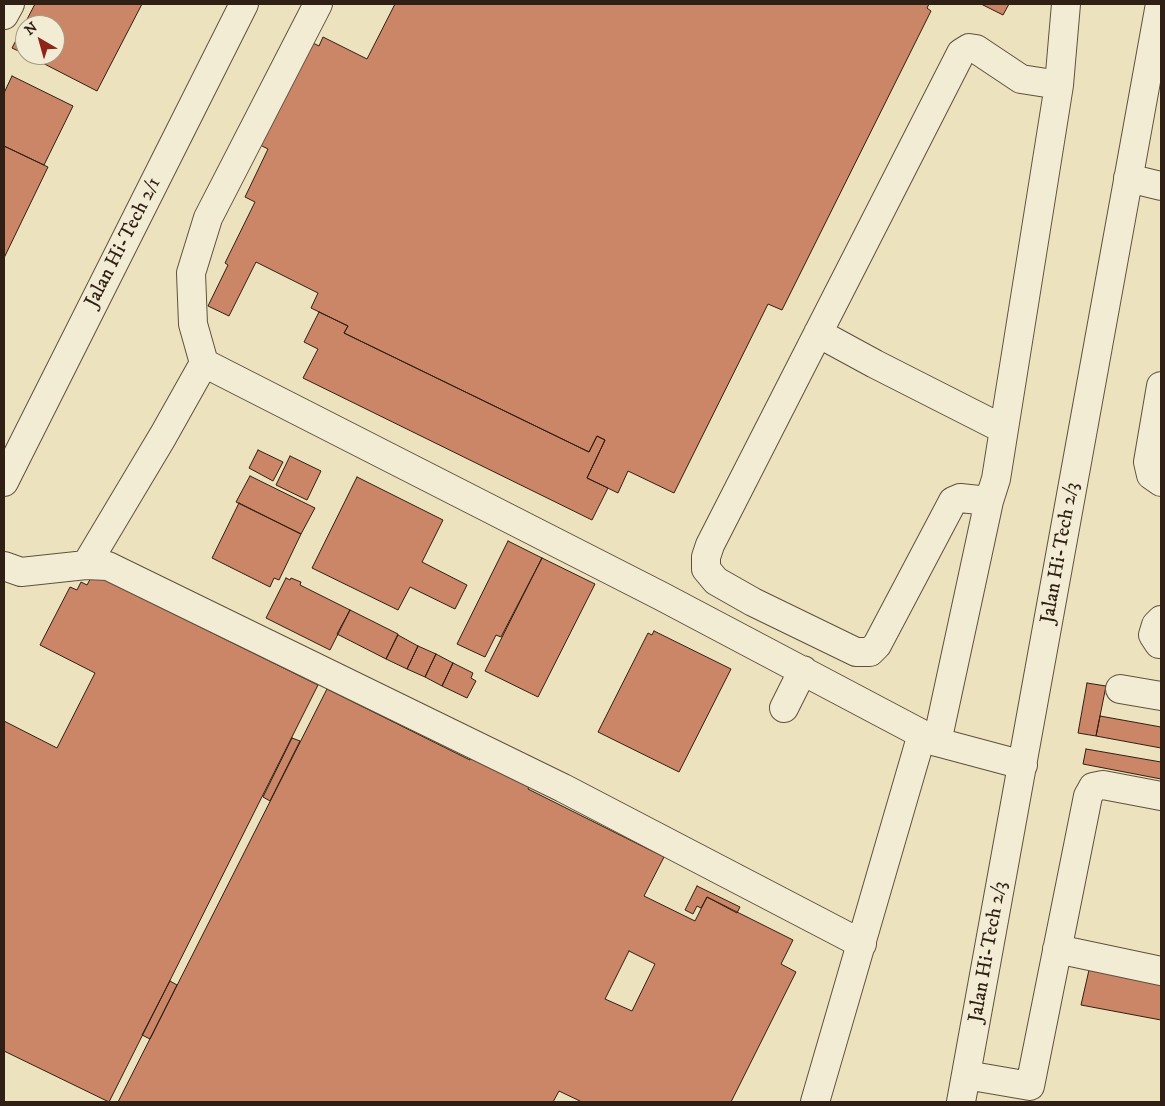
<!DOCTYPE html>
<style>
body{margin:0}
#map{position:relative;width:1165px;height:1106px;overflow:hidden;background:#ede2be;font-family:"IM FELL DW Pica",serif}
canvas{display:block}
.frame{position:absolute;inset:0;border:5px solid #301f14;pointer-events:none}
.north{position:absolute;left:15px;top:15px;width:50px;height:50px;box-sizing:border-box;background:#f3ecd5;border:1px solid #a59a88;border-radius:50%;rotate:322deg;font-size:14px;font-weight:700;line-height:20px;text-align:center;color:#301f14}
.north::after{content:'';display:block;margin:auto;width:18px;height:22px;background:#8f2418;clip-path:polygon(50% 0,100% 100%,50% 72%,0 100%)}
</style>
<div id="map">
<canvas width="1165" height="1106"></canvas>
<div class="frame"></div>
<div class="north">N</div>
</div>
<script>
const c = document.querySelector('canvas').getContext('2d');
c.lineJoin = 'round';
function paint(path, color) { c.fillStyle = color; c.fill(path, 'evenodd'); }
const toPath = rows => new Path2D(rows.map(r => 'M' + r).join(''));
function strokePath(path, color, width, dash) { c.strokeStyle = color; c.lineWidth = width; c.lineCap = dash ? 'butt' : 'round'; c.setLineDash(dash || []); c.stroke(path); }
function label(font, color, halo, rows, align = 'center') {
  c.font = font + ' "IM FELL DW Pica",serif'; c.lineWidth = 5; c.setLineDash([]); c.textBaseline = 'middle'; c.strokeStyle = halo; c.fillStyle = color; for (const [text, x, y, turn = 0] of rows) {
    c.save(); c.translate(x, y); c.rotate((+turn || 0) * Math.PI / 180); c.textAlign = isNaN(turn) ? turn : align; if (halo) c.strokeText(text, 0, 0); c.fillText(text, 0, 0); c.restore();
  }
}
const building = toPath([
 [35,4,142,4,97,91,27,55,55,55,55,25,25,25,25,54,12,48,35,4],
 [395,4,929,4,927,8,931,11,782,310,768,304,674,493,628,471,618,493,587,478,605,440,597,436,589,452,344,333,348,326,311,308,318,293,256,262,229,316,208,306,228,265,225,263,255,202,245,197,268,149,256,143,307,40,319,46,323,37,367,59,395,4],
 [981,4,1009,4,1003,15,981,4],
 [12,76,73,106,44,165,4,146,4,93,12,76],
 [4,146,48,167,4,258,4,146],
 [319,312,348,326,344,333,589,452,597,436,605,440,587,478,608,488,592,520,303,378,318,349,304,342,319,312],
 [258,450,283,462,273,481,249,468,258,450],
 [290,456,321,471,307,500,276,485,290,456],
 [250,476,315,508,301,534,236,502,250,476],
 [357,477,443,520,422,562,467,585,455,609,410,587,398,610,312,568,357,477],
 [239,503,301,534,279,580,274,578,270,587,212,558,239,503],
 [508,541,542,558,501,637,496,635,485,657,457,644,508,541],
 [542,558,595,584,538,697,485,671,542,558],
 [93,574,318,685,109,1102,4,1051,4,721,57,748,95,673,40,645,70,587,77,590,81,582,87,585,93,574],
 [286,578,290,580,291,578,301,582,300,585,350,610,330,650,266,618,286,578],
 [350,610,398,634,386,659,337,634,350,610],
 [654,631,731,669,679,772,598,732,648,633,652,635,654,631],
 [398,635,418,646,407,669,386,659,398,635],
 [418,646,436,654,425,677,407,669,418,646],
 [436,654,453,663,442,686,425,677,436,654],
 [453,663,473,673,471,678,476,681,467,698,442,686,453,663],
 [1087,683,1106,686,1096,736,1078,733,1087,683],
 [327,689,470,760,474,752,532,780,528,789,664,857,644,896,695,921,707,897,793,940,781,964,796,972,731,1102,582,1102,559,1091,553,1102,118,1102,327,689],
 [629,951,655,964,632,1011,605,999,629,951],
 [1100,716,1161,727,1161,748,1096,736,1100,716],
 [292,738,300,741,270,801,263,797,292,738],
 [1086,749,1161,762,1161,779,1083,764,1086,749],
 [697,886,740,907,737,913,707,897,701,908,697,906,693,914,685,910,697,886],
 [1089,970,1161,984,1161,1020,1081,1005,1089,970],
 [170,981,177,985,150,1039,142,1035,170,981]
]);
paint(building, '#cb8567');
strokePath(building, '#301f14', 1);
const minor = toPath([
 [4,15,10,4],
 [1128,178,1161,186],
 [818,333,875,364,1003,429],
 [204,363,661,596,937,742,1023,765],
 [1161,386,1148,462,1151,475,1161,482],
 [4,482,244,4],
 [989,501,960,498,953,501,877,645,870,652,856,652,753,602,716,581,706,569,706,557,710,545,961,53,969,48,976,49,1021,79,1059,85],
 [86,565,163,436,204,363,193,324,191,273,208,218,318,4],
 [4,566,21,572,86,565,108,566,563,788,862,944],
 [1161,620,1156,625,1153,635,1159,644,1161,644],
 [1120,689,1161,696],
 [784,708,803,670],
 [937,742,989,501,996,479,1059,85,1066,4],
 [1057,949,1161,971],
 [966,1075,1030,1086,1088,796,1093,787,1103,785,1161,796],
 [815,1102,922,734],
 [961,1102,1160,4]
]);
strokePath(minor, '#5f503e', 30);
strokePath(minor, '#f3ecd5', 28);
label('20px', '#301f14', '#f3ecd5', [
 ["Jalan Hi-Tech 2/1",124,243,-63],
 ["Jalan Hi-Tech 2/3",1061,553,-80],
 ["Jalan Hi-Tech 2/3",989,952,-80]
]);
</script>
